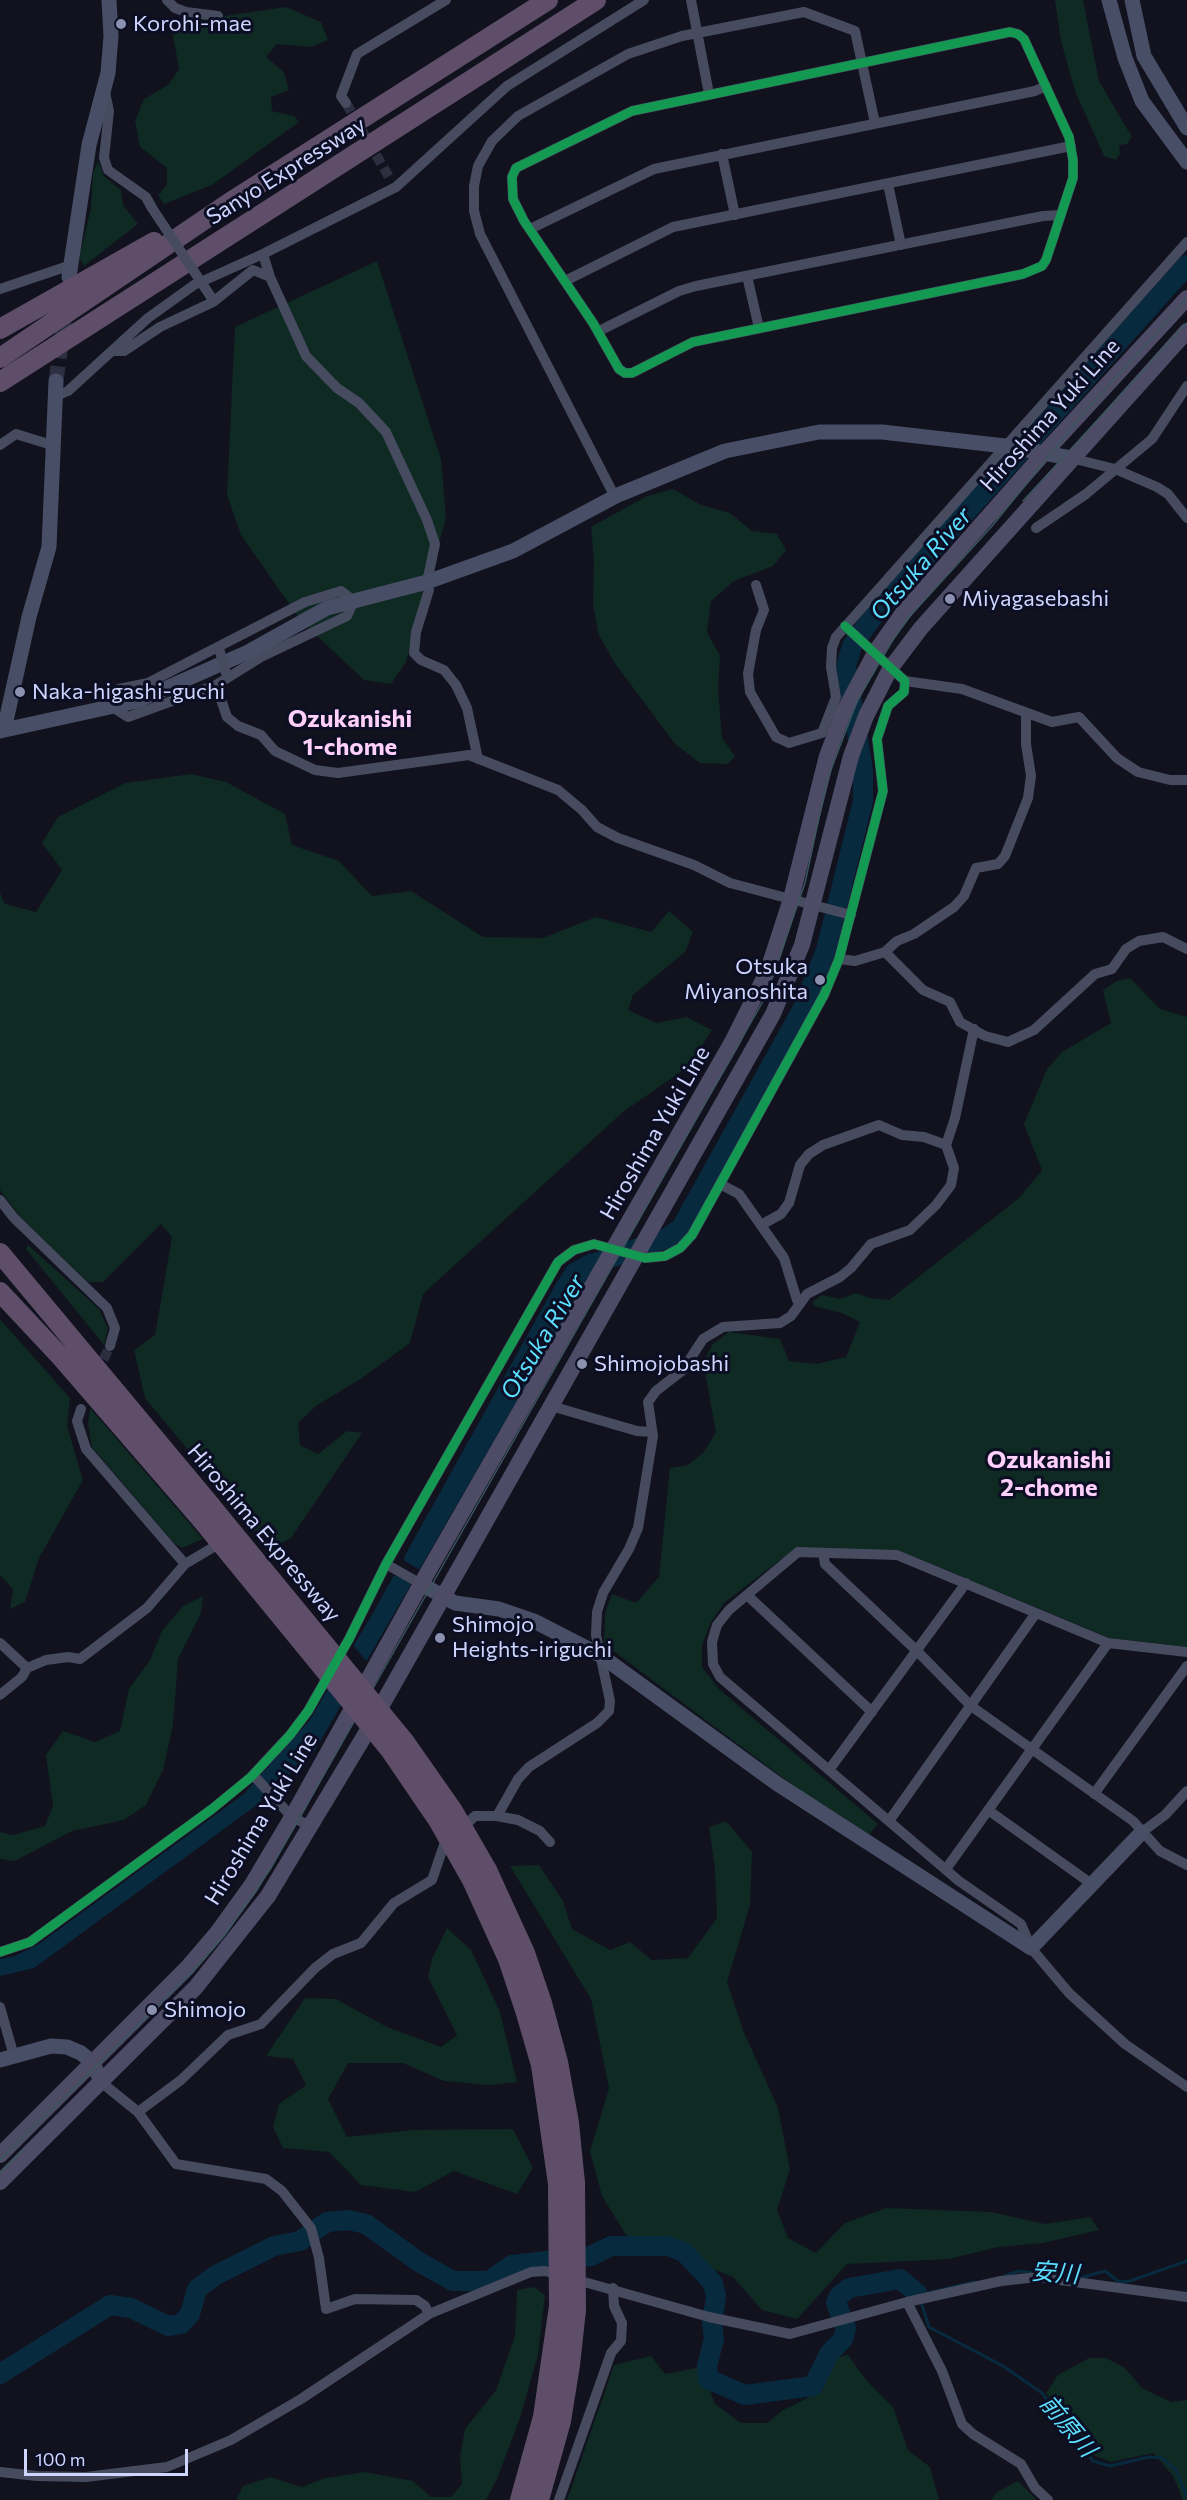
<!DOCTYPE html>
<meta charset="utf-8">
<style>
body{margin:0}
#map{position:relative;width:1187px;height:2500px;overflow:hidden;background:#11121e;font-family:Commissioner,sans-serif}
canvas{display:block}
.scale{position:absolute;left:24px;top:2449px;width:164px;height:27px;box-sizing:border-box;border:3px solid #ced6ff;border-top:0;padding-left:8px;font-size:18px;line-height:21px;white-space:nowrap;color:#ced6ff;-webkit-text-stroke:4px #0c0e23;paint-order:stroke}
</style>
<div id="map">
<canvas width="1187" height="2500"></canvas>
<div class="scale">100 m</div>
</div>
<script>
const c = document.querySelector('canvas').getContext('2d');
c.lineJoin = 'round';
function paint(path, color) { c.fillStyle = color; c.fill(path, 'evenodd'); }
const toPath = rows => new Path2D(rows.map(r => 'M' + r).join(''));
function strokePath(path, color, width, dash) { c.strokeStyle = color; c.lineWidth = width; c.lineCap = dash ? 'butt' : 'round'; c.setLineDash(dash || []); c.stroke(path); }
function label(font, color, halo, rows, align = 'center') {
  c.font = font + ' Commissioner,"Noto Sans JP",sans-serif'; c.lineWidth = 6; c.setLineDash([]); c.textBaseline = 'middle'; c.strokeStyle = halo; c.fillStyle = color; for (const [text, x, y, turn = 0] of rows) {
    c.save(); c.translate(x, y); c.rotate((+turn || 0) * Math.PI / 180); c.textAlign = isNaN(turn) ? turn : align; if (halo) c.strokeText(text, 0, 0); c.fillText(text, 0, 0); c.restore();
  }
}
paint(toPath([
 [1055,0,1083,0,1099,81,1132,137,1127,144,1119,145,1120,154,1116,160,1104,156,1075,91,1061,41],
 [286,7,321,22,328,40,312,47,277,44,266,57,284,72,289,90,271,97,272,111,294,116,299,122,212,185,164,204,158,195,167,185,167,168,140,147,135,121,144,99,168,85,179,69,173,35,184,22],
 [98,161,104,176,121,190,123,205,138,224,84,266,79,258,91,208,93,173],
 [377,261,441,459,446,518,406,662,391,684,364,680,301,621,241,535,227,495,235,327],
 [673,489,701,505,730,513,752,531,777,534,786,550,773,566,734,581,711,601,707,632,720,656,718,688,722,738,735,756,728,764,700,763,675,744,614,662,598,633,593,604,594,560,591,527,647,496],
 [191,774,226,782,285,814,292,845,339,861,372,896,411,891,483,937,543,938,596,917,651,932,669,911,693,932,685,952,633,995,628,1010,656,1023,687,1017,712,1030,689,1066,623,1112,423,1294,410,1343,362,1378,316,1406,298,1423,300,1445,318,1454,347,1431,362,1433,291,1538,270,1549,145,1398,134,1350,155,1335,172,1237,161,1224,103,1282,88,1282,20,1217,0,1190,0,893,5,904,36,912,62,870,42,843,58,817,125,783],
 [1130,978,1160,1009,1187,1017,1187,1647,1110,1638,900,1551,796,1548,725,1602,711,1622,702,1645,702,1667,719,1689,878,1824,869,1835,802,1792,604,1644,605,1613,612,1594,636,1603,659,1577,670,1468,688,1465,704,1452,716,1432,703,1362,713,1344,729,1332,780,1339,789,1361,816,1364,846,1357,860,1322,842,1313,814,1306,813,1301,822,1295,840,1299,856,1293,870,1298,889,1300,1019,1198,1042,1170,1024,1124,1047,1069,1062,1052,1111,1023,1103,990,1117,981],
 [28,1245,99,1309,108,1328,104,1345,26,1249],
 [0,1319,70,1398,67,1426,83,1480,39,1558,25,1602,10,1609,13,1589,0,1575],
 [90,1408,203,1539,182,1548,174,1543,92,1447,88,1424],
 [203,1596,201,1613,178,1659,173,1725,163,1770,146,1805,124,1820,72,1831,15,1861,0,1859,0,1832,13,1835,45,1826,53,1806,46,1755,63,1731,95,1742,120,1731,129,1689,150,1660,162,1631,183,1606],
 [726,1821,752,1852,750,1905,727,1982,743,2030,778,2108,790,2169,777,2210,788,2238,816,2253,845,2223,886,2208,991,2212,1045,2224,1090,2217,1099,2230,1043,2243,998,2247,949,2259,847,2264,797,2319,762,2310,733,2277,626,2235,602,2196,590,2151,609,2088,591,1999,510,1866,539,1865,563,1901,572,1929,610,1950,630,1942,652,1960,688,1958,717,1918,715,1869,709,1827],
 [447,1928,471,1950,500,2012,517,2082,489,2085,444,2081,403,2063,348,2063,328,2099,347,2137,413,2130,513,2129,533,2168,517,2194,454,2171,415,2192,361,2185,329,2152,283,2148,273,2127,279,2104,306,2085,293,2059,266,2056,305,1998,336,1999,387,2027,441,2047,457,2035,428,1977,432,1959],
 [534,2287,545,2295,538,2355,520,2418,497,2479,486,2500,236,2500,243,2486,270,2477,302,2487,325,2478,365,2472,413,2481,431,2497,451,2497,462,2484,460,2457,465,2429,496,2390,515,2336,517,2290],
 [848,2355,866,2380,893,2407,908,2450,930,2467,939,2500,567,2500,614,2365,651,2356,665,2374,701,2367,715,2404,741,2423,767,2423,783,2410,822,2391,836,2358],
 [1089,2358,1106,2358,1125,2368,1142,2388,1171,2402,1187,2400,1187,2500,1183,2500,1173,2476,1153,2453,1111,2462,1090,2454,1046,2393,1058,2375],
 [1018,2481,1037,2500,991,2500,997,2492]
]), '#0f2923');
paint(toPath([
 [590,1253,585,1283,314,1752,254,1807,34,1968,0,1976,0,1959,15,1956,39,1944,244,1794,309,1721,373,1613,557,1282,568,1265]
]), '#082a3f');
paint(toPath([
 [403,1554,405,1561,420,1570,412,1590,411,1584,397,1576,390,1576],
 [352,1644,369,1664,348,1701,330,1680]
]), '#11121e');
strokePath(toPath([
 [1004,2276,1019,2271,1035,2273],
 [1080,2278,1105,2271,1119,2282,1130,2281,1187,2261],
 [919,2295,974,2282],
 [922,2305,929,2327,1003,2366,1042,2393,1093,2461,1110,2466,1149,2457,1162,2458,1176,2470,1187,2497]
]), '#082a3f', 3);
strokePath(toPath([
 [570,1285,575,1275,587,1266,667,1238,681,1228,803,1008,826,950,863,801,863,770,846,666,852,646,874,615,1187,265],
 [0,2374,110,2305,131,2308,168,2326,181,2324,190,2314,197,2289,216,2275,274,2246,300,2241,327,2222,348,2220,366,2224,419,2262,453,2281,489,2281,512,2265,591,2256,611,2246,668,2246,684,2252,713,2283,716,2297,712,2323,714,2339,707,2366,708,2379,745,2395,813,2386,829,2354,843,2339,846,2328,836,2303,839,2296,849,2288,900,2279,918,2294]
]), '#082a3f', 20);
strokePath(toPath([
 [346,103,389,177],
 [97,1373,110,1346]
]), '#2d2f40', 10, [10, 5]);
strokePath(toPath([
 [56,381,66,307]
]), '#2d2f40', 15, [15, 8]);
strokePath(toPath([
 [167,0,175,8,186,12,218,16],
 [691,0,709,94],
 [1010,32,1018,34,1024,39,1069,137,1073,160,1073,178,1046,260,1042,266,1023,274,693,342,632,373,625,373,619,369,593,323,524,221,513,199,512,177,516,168,632,111,1010,32],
 [105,92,109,111,104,158,108,170,146,197,152,208],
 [346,103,341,96,357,54,446,0],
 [722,154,735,215],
 [888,184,901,245],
 [530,229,654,169,1035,91,1046,86],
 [263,254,270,277,306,356,337,388,359,403,386,432,427,520,435,544,427,582,429,590,416,632,414,653,421,660,444,670,456,685,467,708,478,759],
 [747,276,759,328],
 [565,281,673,227,1071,146],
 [0,289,71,265],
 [599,331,679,291,696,286,1043,216,1061,215],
 [114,351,124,351,160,327,213,302,253,270,270,277],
 [56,396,68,391,148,318,194,285,263,254,396,187,507,86,644,0],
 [0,445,16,434,55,446],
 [1071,458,1115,469,1157,487,1168,494,1187,518],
 [615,497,480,234,474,211,474,186,478,166,492,141,518,116,628,54,682,36,804,12,855,31,875,123],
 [1036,528,1086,494,1152,439,1187,386],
 [756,585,764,610,756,630,748,674,750,692,776,737,789,743,822,733,836,697,831,667,832,648,836,637,1187,242],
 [341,591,354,601,347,616,261,657,216,685,128,717,111,706,119,689,148,683,305,602,341,591],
 [905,681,962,689,1052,722,1079,717,1117,758,1138,772,1170,780,1187,780],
 [216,685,227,717,238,726,261,735,275,751,315,770,338,773,469,755,558,790,582,810,597,827,618,838,694,865,730,883,851,915],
 [885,952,897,941,914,934,954,907,964,896,976,868,998,864,1005,856,1028,798,1031,776,1026,744,1026,714],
 [839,959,855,961,885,952,923,990,950,1002,960,1022,985,1036,1008,1042,1034,1030,1095,974,1112,969,1126,949,1139,941,1163,937,1187,949],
 [720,1184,739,1194,784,1258,797,1300,800,1303],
 [0,1200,14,1218,107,1308,115,1328,110,1346],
 [761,1225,781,1214,789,1203,800,1165,809,1154,823,1145,879,1125,902,1135,924,1137,946,1145],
 [551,1406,637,1431,652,1432],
 [81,1409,77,1421,86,1449,185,1564],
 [823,1553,825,1564,917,1651,971,1706,1133,1821,1160,1851,1187,1865],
 [386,1564,421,1584],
 [747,1595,872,1712],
 [0,1643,27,1668,46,1660,68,1657,80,1659,147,1608,185,1564,212,1548],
 [1187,1652,1108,1643,897,1555,798,1552,729,1610,717,1625,712,1642,713,1664,720,1677,959,1881,1021,1924,1031,1948,1069,1993,1125,2044,1187,2087],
 [0,1695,22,1677,27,1668],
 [829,1770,966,1583],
 [251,1777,256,1778,292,1817,310,1826],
 [1094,1794,1187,1666],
 [988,1810,1093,1885],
 [497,1816,518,1779,529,1767,597,1723,609,1711,610,1701,596,1635,597,1612,603,1593,629,1549,638,1528,653,1436,648,1402,656,1391,683,1370,703,1339,723,1327,780,1323,791,1316,807,1294,840,1277,851,1268,871,1244,910,1230,936,1205,951,1185,954,1168,946,1145,955,1118,974,1029],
 [889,1821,1036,1613],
 [1142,1832,1165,1815,1187,1791],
 [946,1869,1108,1643],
 [0,1952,30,1942,212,1809,251,1777,290,1735,308,1711,349,1639,386,1564,558,1262,574,1250,594,1244,645,1258,665,1256,680,1248,692,1235,824,995,839,959,883,791,877,739,888,706,904,692,905,681,845,626],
 [0,2007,14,2056],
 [101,2082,138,2112,176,2164,266,2179,282,2191,311,2228,319,2258,326,2309,355,2299,416,2300,425,2306,429,2314],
 [138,2112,181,2080,228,2035,261,2024,315,1968,333,1954,361,1943,394,1903,432,1880,444,1845,475,1816,497,1816,518,1820,540,1831,550,1842],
 [907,2302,942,2371,962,2424,973,2434,1021,2464,1035,2488,1048,2500],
 [0,2472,37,2476,86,2477,167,2467,231,2440,301,2399,429,2314,531,2272,545,2271,709,2317,790,2334,907,2302,1001,2281,1038,2277,1187,2297],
 [559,2500,611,2353,621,2341,622,2323,614,2306,613,2288]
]), '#464b5f', 10);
strokePath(toPath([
 [1109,0,1125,58,1142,101,1187,162],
 [1132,0,1144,56,1187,128],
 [69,277,89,145,108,73,111,36,109,0],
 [4,730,29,617,49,547,56,381],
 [0,731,137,701,248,652,327,608,427,582,513,551,618,495,725,451,819,432,882,432,1005,446,1071,458],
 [421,1584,455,1603,499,1609,534,1621,600,1655,776,1783,1031,1948,1142,1832],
 [0,2060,51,2046,67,2047,81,2053,93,2063,101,2082]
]), '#484e65', 15);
strokePath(toPath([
 [0,2155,187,1968,217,1933,251,1886,292,1817,421,1584,732,1042,768,970,791,899,827,756,844,711,876,651,903,613,1045,452,1187,298],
 [0,2182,196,1987,268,1896,362,1740,773,1014,802,945,851,756,866,716,890,669,921,628,1187,331]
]), '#4d4b66', 16);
strokePath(toPath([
 [0,329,154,242],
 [0,358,229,203,548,0],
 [0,382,596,0],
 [0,1253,211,1506],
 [0,1292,61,1357,201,1519],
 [487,1870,525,1953,542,2003,558,2062,569,2123,575,2183],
 [472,1880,508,1959,525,2010,541,2065,558,2184],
 [520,2500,543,2417,559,2306],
 [539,2500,561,2421,570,2365,576,2310]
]), '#5e4e69', 20);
strokePath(toPath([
 [1023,501,1187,323],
 [0,2160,191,1973,226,1933,271,1868,766,996,805,883,827,780,858,699,894,638,911,615,993,525,1082,415,1187,299],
 [0,2173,23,2150]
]), '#3b575f', 1.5);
strokePath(toPath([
 [152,208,211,297],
 [220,652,226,673]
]), '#464b5f', 10);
strokePath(toPath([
 [211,1506,404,1741,453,1811,487,1870],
 [201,1519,391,1751,438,1820,472,1880],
 [575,2183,576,2310],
 [558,2184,559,2306]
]), '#5e4e69', 20);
strokePath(toPath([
 [1010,32,1018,34,1024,39,1069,137,1073,160,1073,178,1046,260,1042,266,1023,274,693,342,632,373,625,373,619,369,593,323,524,221,513,199,512,177,516,168,632,111,1010,32],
 [0,1952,30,1942,212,1809,251,1777,290,1735,308,1711,349,1639,386,1564,558,1262,574,1250,594,1244,645,1258,665,1256,680,1248,692,1235,824,995,839,959,883,791,877,739,888,706,904,692,905,681,845,626]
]), '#139951', 9);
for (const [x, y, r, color] of [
 [121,24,6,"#8c91b0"],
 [950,599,6,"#8c91b0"],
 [20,692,6,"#8c91b0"],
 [820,980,6,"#8c91b0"],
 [582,1364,6,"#8c91b0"],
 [440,1638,6,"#8c91b0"],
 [152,2010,6,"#8c91b0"]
]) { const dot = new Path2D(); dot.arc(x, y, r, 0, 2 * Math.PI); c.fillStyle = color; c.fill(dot); strokePath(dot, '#0c0e23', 2); }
label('22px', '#ced6ff', '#0c0e23', [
 ["Korohi-mae",133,24],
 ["Miyagasebashi",962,599],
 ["Naka-higashi-guchi",32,692],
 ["Otsuka",808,967,"right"],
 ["Miyanoshita",808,992,"right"],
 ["Shimojobashi",594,1364],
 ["Shimojo",452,1625],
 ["Heights-iriguchi",452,1650],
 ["Shimojo",164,2010]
], 'left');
label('22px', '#ced6ff', '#0c0e23', [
 ["Sanyo Expressway",286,171,-32],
 ["Hiroshima Yuki Line",1050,415,-48],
 ["Hiroshima Yuki Line",655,1133,-60],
 ["Hiroshima Expressway",264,1533,50],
 ["Hiroshima Yuki Line",261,1819,-59]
]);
label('italic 24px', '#5cdfff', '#0c0e23', [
 ["Otsuka River",921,564,-49],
 ["Otsuka River",543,1337,-59],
 ["安川",1055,2273,4],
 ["前原川",1068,2426,50]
]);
label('bold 24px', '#ffd0fb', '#0c0e23', [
 ["Ozukanishi",350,719],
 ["1-chome",350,747],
 ["Ozukanishi",1049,1460],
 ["2-chome",1049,1488]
]);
</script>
